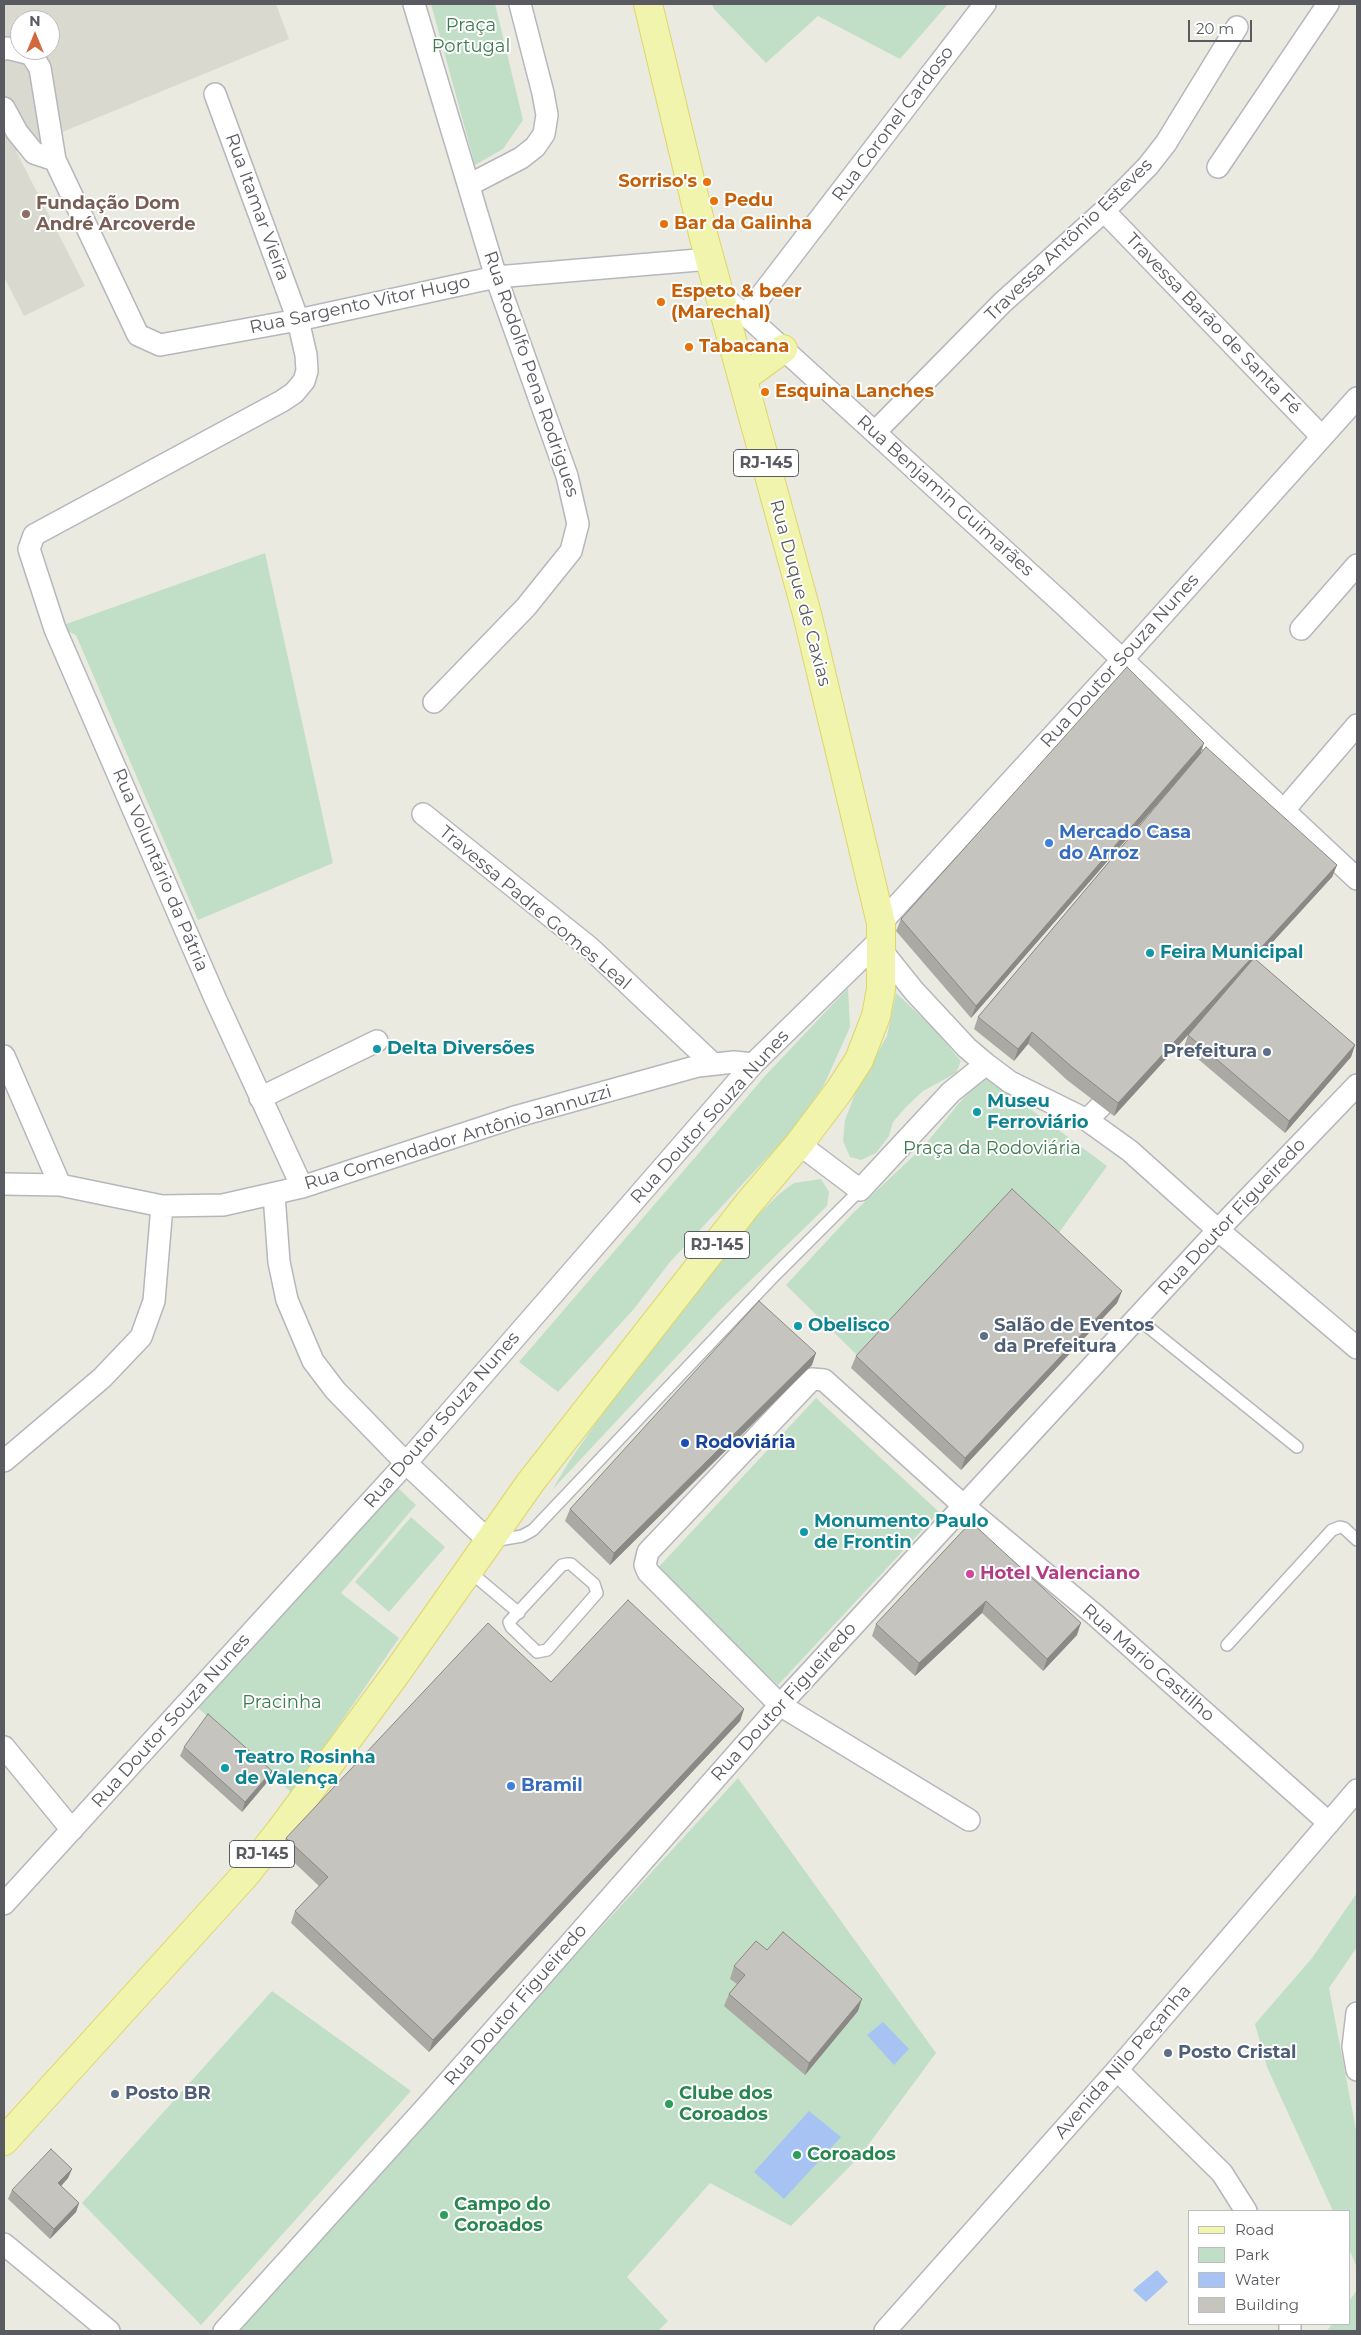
<!DOCTYPE html>
<meta charset="utf-8">
<style>
body{margin:0}
#map{position:relative;width:1361px;height:2335px;overflow:hidden;background:#eaeae1;font-family:Montserrat,sans-serif}
canvas{display:block}
.frame{position:absolute;inset:0;border:5px solid #595b60;pointer-events:none}
.legend{position:absolute;left:1188px;top:2210px;width:162px;height:115px;box-sizing:border-box;background:#fff;border:1px solid #bdbdbf;margin:0;padding:6px 9px;list-style:none;font-size:15px;color:#595b60}
.legend li{display:flex;align-items:center;gap:10px;height:25px}
.legend b{width:25px;border:1px solid #bdbdbf}
.north{position:absolute;left:10px;top:10px;width:50px;height:50px;box-sizing:border-box;background:#fff;border:1px solid #bdbdbf;border-radius:50%;rotate:0deg;font-size:14px;font-weight:700;line-height:20px;text-align:center;color:#595b60}
.north::after{content:'';display:block;margin:auto;width:18px;height:22px;background:#d3683e;clip-path:polygon(50% 0,100% 100%,50% 72%,0 100%)}
.scale{position:absolute;left:1188px;top:20px;width:64px;height:22px;box-sizing:border-box;border:2px solid #595b60;border-top:0;padding-left:6px;font-size:15px;line-height:18px;white-space:nowrap;color:#595b60;-webkit-text-stroke:4px #fff;paint-order:stroke}
</style>
<div id="map">
<canvas width="1361" height="2335"></canvas>
<div class="frame"></div>
<ul class="legend">
<li><b style="height:6px;background:#f1f4ac"></b>Road</li>
<li><b style="height:14px;background:#c0dfc6"></b>Park</li>
<li><b style="height:14px;background:#a7c3f4"></b>Water</li>
<li><b style="height:14px;background:#c6c4be"></b>Building</li>
</ul>
<div class="north">N</div>
<div class="scale">20 m</div>
</div>
<script>
const c = document.querySelector('canvas').getContext('2d');
c.lineJoin = 'round';
function paint(path, color) { c.fillStyle = color; c.fill(path, 'evenodd'); }
const toPath = rows => new Path2D(rows.map(r => 'M' + r).join(''));
function strokePath(path, color, width, dash) { c.strokeStyle = color; c.lineWidth = width; c.lineCap = dash ? 'butt' : 'round'; c.setLineDash(dash || []); c.stroke(path); }
function label(font, color, halo, rows, align = 'center') {
  c.font = font + ' Montserrat,sans-serif'; c.lineWidth = 4; c.setLineDash([]); c.textBaseline = 'middle'; c.strokeStyle = halo; c.fillStyle = color; for (const [text, x, y, turn = 0] of rows) {
    c.save(); c.translate(x, y); c.rotate((+turn || 0) * Math.PI / 180); c.textAlign = isNaN(turn) ? turn : align; if (halo) c.strokeText(text, 0, 0); c.fillText(text, 0, 0); c.restore();
  }
}
paint(toPath([
 [6,4,276,4,289,39,16,151,85,286,24,316,4,277,4,5],
 [20,20,50,20,50,50,20,50]
]), '#dad9cf');
paint(toPath([
 [431,4,495,4,523,120,503,149,475,165],
 [712,4,948,4,900,59,818,16,766,63,714,9],
 [265,553,333,863,198,920,76,635,58,627],
 [848,988,850,1027,824,1085,790,1133,670,1262,633,1310,558,1392,519,1362,765,1076],
 [896,993,932,1027,961,1061,956,1073,923,1091,906,1107,893,1122,889,1136,876,1153,861,1160,850,1157,843,1141,845,1120,857,1089,887,1036],
 [983,1074,1107,1166,1053,1241,861,1359,786,1285,851,1215,924,1146],
 [821,1179,829,1192,827,1206,722,1308,552,1490,569,1462,662,1327,736,1237,779,1194,794,1183],
 [816,1398,939,1512,778,1685,655,1571],
 [398,1488,416,1505,341,1593,399,1638,292,1793,197,1707],
 [411,1517,445,1547,389,1612,355,1582],
 [738,1778,936,2053,860,2156,791,2226,710,2183,627,2277,668,2321,658,2331,231,2331],
 [1357,1893,1357,1947,1329,1988,1357,2135,1357,2268,1350,2251,1350,2211,1333,2211,1267,2067,1255,2024,1312,1958],
 [272,1991,411,2091,201,2325,82,2203],
 [1357,2290,1357,2331,1327,2331,1332,2324,1350,2324,1350,2300]
]), '#c0dfc6');
paint(toPath([
 [883,2022,909,2049,894,2065,867,2035],
 [809,2111,841,2137,784,2199,754,2172],
 [1157,2270,1168,2282,1146,2302,1133,2290]
]), '#a7c3f4');
const lane = toPath([
 [1137,1318,1297,1447],
 [493,1541,522,1536,533,1530,775,1275,860,1190],
 [567,1564,571,1564,594,1584,597,1593,547,1650,537,1652,511,1627,509,1622,562,1565,567,1564],
 [469,1571,519,1613],
 [1227,1645,1332,1530,1340,1527,1344,1528,1357,1540]
]);
const street = toPath([
 [414,4,496,277,567,476,578,524,571,551,526,607,434,702],
 [4,49,7,48,31,54,40,68,55,160,138,335,160,345,298,320,496,277,710,259],
 [215,94,298,320,306,355,307,371,304,381,294,393,282,401,34,535,29,549,55,629,215,998,302,1187],
 [4,108,17,132,34,153,55,160],
 [1218,167,1328,4],
 [469,185,521,158,535,147,544,134,547,115,543,93,520,4],
 [1104,211,1322,437],
 [720,295,746,315,1063,604,1357,879],
 [746,315,985,4],
 [875,432,1002,303,1104,211,1148,166,1166,143,1237,27],
 [1301,629,1357,565],
 [1284,810,1357,725],
 [423,814,589,947,712,1063],
 [881,923,1123,659,1357,398],
 [882,951,914,991,967,1048,986,1064,1010,1082,1087,1120,1130,1151,1218,1230,1357,1348],
 [4,1056,60,1185],
 [260,1098,377,1041],
 [1087,1120,1101,1106],
 [799,1144,860,1190,951,1092,986,1064],
 [4,1184,60,1185,162,1206,223,1205,302,1187,518,1116,698,1066,734,1062,753,1064],
 [274,1195,279,1262,287,1300,313,1361,335,1390,406,1463,489,1541],
 [4,1461,102,1378,141,1337,154,1301,162,1206],
 [4,1747,72,1830],
 [969,1820,780,1705,648,1572,645,1565,648,1552,812,1379,824,1380,964,1506,1095,1615,1329,1823],
 [4,1904,406,1463,753,1064,882,938],
 [1357,2013,1353,2047,1357,2070],
 [1117,2070,1222,2173,1246,2211],
 [4,2244,109,2331],
 [1290,2324,1290,2331],
 [224,2331,428,2105,780,1705,1218,1230,1357,1085],
 [885,2331,1117,2070,1357,1790]
]);
const primary = toPath([
 [743,378,783,349],
 [4,2141,246,1874,280,1831,395,1675,530,1483,748,1204,799,1144,839,1091,859,1060,876,1016,881,989,881,923,807,614,704,238,648,4]
]);
strokePath(lane, '#b6b7bc', 14);
strokePath(street, '#b6b7bc', 24);
strokePath(primary, '#dfd665', 30);
strokePath(lane, '#fff', 11);
strokePath(street, '#fff', 21);
strokePath(primary, '#f1f4ac', 28);
paint(toPath([
 [1200,755,1337,865,1332,877,1256,960,1355,1045,1351,1057,1285,1133,1184,1047,1188,1035,1192,1030,1114,1116,1067,1080,1028,1044,1014,1061,974,1029,978,1017,1194,761,971,1018,896,931,901,919],
 [1122,1291,1117,1303,961,1470,851,1368,856,1356],
 [812,1365,610,1565,565,1521,570,1509],
 [971,1522,1077,1635,1043,1671,982,1613,915,1676,872,1636,876,1624],
 [551,1682,744,1709,740,1721,429,2052,291,1923,295,1911,319,1886,281,1850,286,1838],
 [184,1747,272,1771,269,1780,242,1812,180,1756],
 [767,1950,858,2011,805,2075,724,2006,729,1994,737,1984,730,1979,734,1966],
 [72,2169,68,2178,61,2186,79,2203,76,2212,50,2239,8,2199,12,2190]
]), '#aaa9a3');
paint(toPath([
 [1204,743,1200,755,971,1018,976,1006],
 [1337,865,1332,877,1114,1116,1118,1103],
 [1032,1032,1028,1044,1014,1061,1018,1049],
 [1355,1045,1351,1057,1285,1133,1289,1121],
 [1122,1291,1117,1303,961,1470,965,1458],
 [816,1353,812,1365,610,1565,614,1553],
 [986,1601,982,1613,915,1676,919,1663],
 [1081,1623,1077,1635,1043,1671,1047,1659],
 [744,1709,740,1721,429,2052,433,2040],
 [272,1771,269,1780,242,1812,245,1802],
 [862,1999,858,2011,805,2075,809,2063],
 [72,2169,68,2178,55,2193,58,2183],
 [79,2203,76,2212,50,2239,54,2229]
]), '#8b8985');
const building = toPath([
 [1127,667,1204,743,976,1006,901,919,1127,667],
 [1206,747,1337,865,1118,1103,1072,1067,1032,1032,1018,1049,978,1017,1206,747],
 [1254,958,1355,1045,1289,1121,1188,1035,1254,958],
 [1012,1189,1122,1291,965,1458,856,1356,1012,1189],
 [759,1301,816,1353,614,1553,570,1509,759,1301],
 [971,1522,1081,1623,1047,1659,986,1601,919,1663,876,1624,971,1522],
 [628,1600,744,1709,433,2040,295,1911,328,1877,286,1838,488,1623,551,1682,628,1600],
 [208,1714,272,1771,245,1802,184,1747,208,1714],
 [783,1932,862,1999,809,2063,729,1994,745,1975,734,1966,756,1941,767,1950,783,1932],
 [51,2149,72,2169,58,2183,79,2203,54,2229,12,2190,51,2149]
]);
paint(building, '#c6c4be');
strokePath(building, '#8b8985', 1);
for (const [x, y, r, color] of [
 [707,182,5,"#e8710a"],
 [714,201,5,"#e8710a"],
 [26,214,5,"#8d6e63"],
 [664,224,5,"#e8710a"],
 [661,302,5,"#e8710a"],
 [689,347,5,"#e8710a"],
 [765,392,5,"#e8710a"],
 [1049,843,5,"#3f7fe0"],
 [1150,953,5,"#0f9aa8"],
 [377,1049,5,"#0f9aa8"],
 [1267,1052,5,"#5c6f8a"],
 [977,1112,5,"#0f9aa8"],
 [798,1326,5,"#0f9aa8"],
 [984,1336,5,"#5c6f8a"],
 [685,1443,5,"#1a4fb4"],
 [804,1532,5,"#0f9aa8"],
 [970,1574,5,"#d1479c"],
 [225,1768,5,"#0f9aa8"],
 [511,1786,5,"#3f7fe0"],
 [1168,2053,5,"#5c6f8a"],
 [115,2094,5,"#5c6f8a"],
 [669,2104,5,"#2e9e5b"],
 [797,2155,5,"#2e9e5b"],
 [444,2215,5,"#2e9e5b"]
]) { const dot = new Path2D(); dot.arc(x, y, r, 0, 2 * Math.PI); c.fillStyle = color; c.fill(dot); strokePath(dot, '#fff', 2); }
for (const [x, y, w] of [
 [766,463,65],
 [717,1245,65],
 [262,1854,65]
]) { const box = new Path2D(); box.roundRect(x - w / 2, y - 13.5, w, 27, 4); c.fillStyle = '#fff'; c.fill(box); strokePath(box, '#595b60', 1); }
label('bold 16px', '#595b60', null, [
 ["RJ-145",766,463],
 ["RJ-145",717,1245],
 ["RJ-145",262,1854]
]);
label('18px', '#3d7b4d', '#fff', [
 ["Praça",471,26],
 ["Portugal",471,47],
 ["Praça da Rodoviária",992,1149],
 ["Pracinha",282,1703]
]);
label('18px', '#595b60', '#fff', [
 ["Rua Coronel Cardoso",893,124,-53],
 ["Rua Itamar Vieira",257,207,70],
 ["Travessa Antônio Esteves",1069,240,-44],
 ["Rua Sargento Vitor Hugo",360,305,-12],
 ["Travessa Barão de Santa Fé",1213,324,46],
 ["Rua Rodolfo Pena Rodrigues",531,374,71],
 ["Rua Benjamin Guimarães",945,496,42],
 ["Rua Duque de Caxias",800,593,75],
 ["Rua Doutor Souza Nunes",1120,661,-48],
 ["Rua Voluntário da Pátria",160,870,67],
 ["Travessa Padre Gomes Leal",535,908,40],
 ["Rua Doutor Souza Nunes",710,1117,-48],
 ["Rua Comendador Antônio Jannuzzi",458,1138,-17],
 ["Rua Doutor Figueiredo",1232,1217,-47],
 ["Rua Doutor Souza Nunes",442,1420,-49],
 ["Rua Mario Castilho",1148,1663,41],
 ["Rua Doutor Figueiredo",784,1702,-48],
 ["Rua Doutor Souza Nunes",171,1721,-48],
 ["Rua Doutor Figueiredo",516,2005,-49],
 ["Avenida Nilo Peçanha",1123,2062,-49]
]);
label('bold 18px', '#c56008', '#fff', [
 ["Sorriso's",697,182,"right"],
 ["Pedu",724,201],
 ["Bar da Galinha",674,224],
 ["Espeto & beer",671,292],
 ["(Marechal)",671,313],
 ["Tabacana",699,347],
 ["Esquina Lanches",775,392]
], 'left');
label('bold 18px', '#785e54', '#fff', [
 ["Fundação Dom",36,204],
 ["André Arcoverde",36,225]
], 'left');
label('bold 18px', '#366cbe', '#fff', [
 ["Mercado Casa",1059,833],
 ["do Arroz",1059,854],
 ["Bramil",521,1786]
], 'left');
label('bold 18px', '#0d838f', '#fff', [
 ["Feira Municipal",1160,953],
 ["Delta Diversões",387,1049],
 ["Museu",987,1102],
 ["Ferroviário",987,1123],
 ["Obelisco",808,1326],
 ["Monumento Paulo",814,1522],
 ["de Frontin",814,1543],
 ["Teatro Rosinha",235,1758],
 ["de Valença",235,1779]
], 'left');
label('bold 18px', '#4e5e75', '#fff', [
 ["Prefeitura",1257,1052,"right"],
 ["Salão de Eventos",994,1326],
 ["da Prefeitura",994,1347],
 ["Posto Cristal",1178,2053],
 ["Posto BR",125,2094]
], 'left');
label('bold 18px', '#164399', '#fff', [
 ["Rodoviária",695,1443]
], 'left');
label('bold 18px', '#b23c85', '#fff', [
 ["Hotel Valenciano",980,1574]
], 'left');
label('bold 18px', '#27864d', '#fff', [
 ["Clube dos",679,2094],
 ["Coroados",679,2115],
 ["Coroados",807,2155],
 ["Campo do",454,2205],
 ["Coroados",454,2226]
], 'left');
</script>
